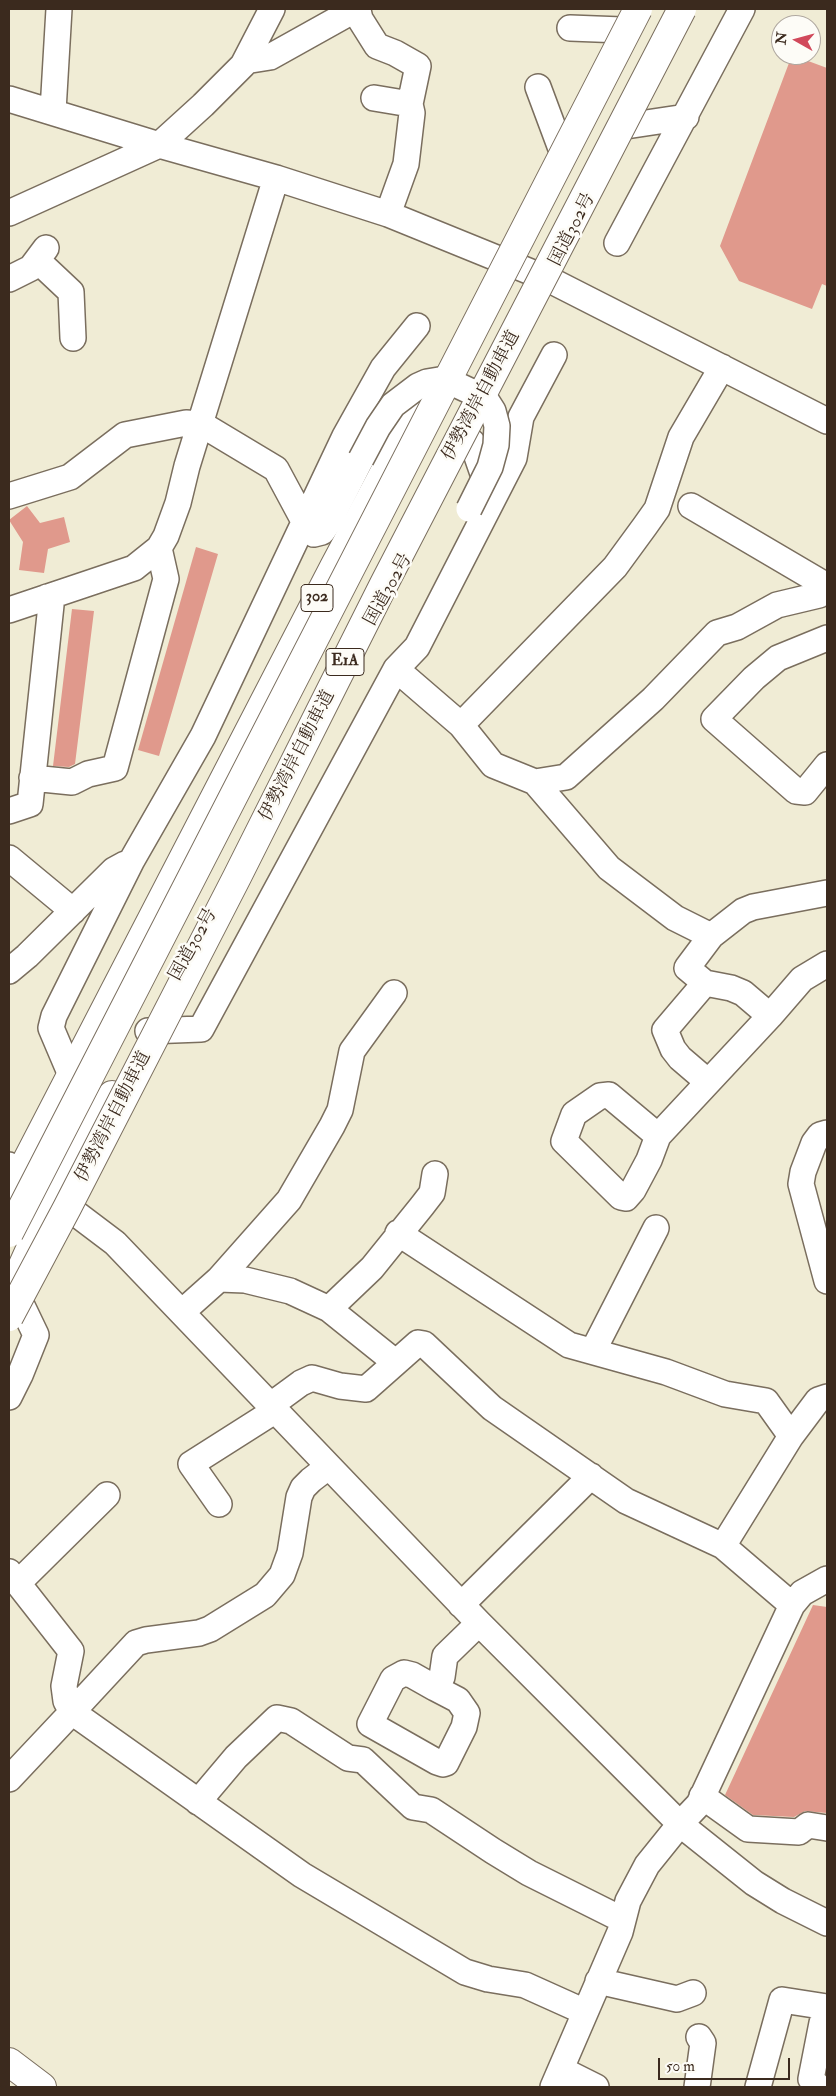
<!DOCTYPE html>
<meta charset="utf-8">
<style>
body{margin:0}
#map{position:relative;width:836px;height:2096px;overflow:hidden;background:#f0ecd5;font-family:"IM FELL Double Pica",serif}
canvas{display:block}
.frame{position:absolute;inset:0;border:10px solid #3b2a1e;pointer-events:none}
.north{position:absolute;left:771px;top:15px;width:50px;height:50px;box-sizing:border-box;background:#fdfcf7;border:1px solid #afa8a0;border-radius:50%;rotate:277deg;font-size:14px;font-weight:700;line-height:20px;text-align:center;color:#3b2a1e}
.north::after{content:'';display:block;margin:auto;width:18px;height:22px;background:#d1495b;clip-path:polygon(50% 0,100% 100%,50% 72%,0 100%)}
.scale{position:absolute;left:658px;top:2058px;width:132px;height:22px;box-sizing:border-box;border:2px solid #3b2a1e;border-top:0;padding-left:6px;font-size:15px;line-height:18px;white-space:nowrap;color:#3b2a1e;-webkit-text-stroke:4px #fdfcf7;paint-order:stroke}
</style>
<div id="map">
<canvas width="836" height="2096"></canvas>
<div class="frame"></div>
<div class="north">N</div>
<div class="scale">50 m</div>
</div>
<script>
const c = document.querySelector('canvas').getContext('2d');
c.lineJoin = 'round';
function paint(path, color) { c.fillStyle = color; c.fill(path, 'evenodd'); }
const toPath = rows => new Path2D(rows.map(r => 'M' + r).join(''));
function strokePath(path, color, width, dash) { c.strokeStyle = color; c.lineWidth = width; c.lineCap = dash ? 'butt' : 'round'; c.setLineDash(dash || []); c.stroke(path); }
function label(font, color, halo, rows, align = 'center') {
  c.font = font + ' "IM FELL Double Pica","Noto Serif JP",serif'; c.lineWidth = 5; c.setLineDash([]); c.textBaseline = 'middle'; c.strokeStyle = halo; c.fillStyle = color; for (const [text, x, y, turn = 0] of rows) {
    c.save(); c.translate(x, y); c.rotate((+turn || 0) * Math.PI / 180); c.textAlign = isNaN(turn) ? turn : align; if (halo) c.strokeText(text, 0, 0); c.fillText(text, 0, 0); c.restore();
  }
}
paint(toPath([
 [792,55,827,68,827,286,822,284,812,309,739,281,720,246],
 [27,506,40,523,64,517,70,542,48,549,44,573,19,570,23,542,9,520],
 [196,547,218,554,159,756,138,750],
 [72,609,94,611,75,764,69,767,53,766],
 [813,1605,827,1607,827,1813,805,1811,794,1817,753,1815,725,1795]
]), '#e0998c');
const minor = toPath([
 [356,9,358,10,360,19,377,46,395,53,418,66,410,104],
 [570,28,622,30],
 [245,61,270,57,356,9],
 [538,87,560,146],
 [374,98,410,104,412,113,406,164,388,214],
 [9,99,159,145,276,178,388,214,548,279,827,421],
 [53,111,59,9],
 [626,126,686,117],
 [9,213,159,145,203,105,243,65,272,9],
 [617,243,742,9],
 [37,260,71,292,73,338],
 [9,279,31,268,46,248],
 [472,442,490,494],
 [9,496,70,477,125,435,186,423,201,424,276,469,305,523,314,534,322,532,329,522,361,459],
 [691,506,827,586],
 [9,610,134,568,159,548,166,536,178,503,187,466,276,178],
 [827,638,778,658,754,678,714,719,796,791,805,792,827,765],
 [396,669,461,725,493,765,535,782,566,777,653,699,717,633,737,627,777,605,819,595,827,588],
 [461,725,615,567,645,526,657,509,681,437,722,367],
 [32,778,72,782,88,774,115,768,166,579,159,548],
 [535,782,609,868,675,918,711,936,687,968,705,983,665,1030,673,1049,680,1058,708,1082],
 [9,811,30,804,51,605,47,597],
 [9,858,73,911],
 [711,936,743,911,753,907,827,893],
 [9,971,27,956,114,870,125,864],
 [705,983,731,988,743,993,770,1016],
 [148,1031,201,1029,396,669,417,647,514,458,521,417,554,355],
 [71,1075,51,1028,54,1016,132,860,203,736,345,436,383,368,417,326],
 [827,1133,820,1135,814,1143,803,1172,801,1184,827,1281],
 [658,1136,609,1095,600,1096,574,1114,564,1141,621,1197,626,1198,633,1190,649,1160,658,1136,770,1016,802,979,827,964],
 [9,1165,21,1172,115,1243,479,1623,680,1824,754,1883,783,1901,827,1923],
 [398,1233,569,1345,666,1372,725,1394,766,1401,791,1436],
 [219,1279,289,1200,332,1126,340,1110,352,1051,394,993],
 [182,1312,219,1279,245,1280,290,1291,329,1309],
 [593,1351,656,1228],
 [395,1362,329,1309,372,1268,422,1206,432,1193,435,1174],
 [9,1397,20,1375,36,1335,13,1287],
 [271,1405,301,1383,312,1378,340,1386,366,1389,418,1343,424,1344,492,1408,626,1501,723,1546,792,1605],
 [328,1467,311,1480,303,1488,299,1497,290,1553,282,1575,265,1595,210,1629,199,1633,146,1640,136,1643,72,1712,302,1875,465,1972,488,1979,525,1985,585,2012],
 [219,1504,191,1464,276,1410],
 [723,1546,791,1436,818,1400,827,1397],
 [9,1572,71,1651,64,1686,66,1701,72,1712,9,1779],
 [18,1583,107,1495],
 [461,1605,591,1476],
 [435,1688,412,1675,404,1673,393,1679,370,1724,437,1762,443,1764,446,1763,464,1727,467,1713,458,1700,435,1688,442,1677,445,1656,479,1623],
 [702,1796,748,1829,799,1832,808,1825,827,1828],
 [198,1802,236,1757,277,1718,291,1721,348,1758,363,1760,413,1807,431,1810,493,1851,529,1873,623,1920],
 [598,1981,677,1999,693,1993],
 [562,2070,596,2087],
 [553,2087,620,1932,628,1901,647,1865,680,1824,699,1804,792,1605,802,1593,827,1579],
 [697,2087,703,2043,699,2037],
 [758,2087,782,2000,827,2007,822,2023,811,2079,819,2087]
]);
const highway = toPath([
 [9,1192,21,1172,334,567,419,407],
 [18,1276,54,1196,112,1095],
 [9,2062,42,2087]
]);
strokePath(minor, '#7a6e5e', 28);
strokePath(highway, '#7a6e5e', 30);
strokePath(minor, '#fff', 25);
strokePath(highway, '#fff', 28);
const minorBridge = toPath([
 [361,459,378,427,393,405,418,386,427,382,439,380,455,384,472,392,486,400,493,411,497,426,496,445,490,467,469,509]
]);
const highwayBridge = toPath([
 [9,1233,638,9],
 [9,1317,67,1208,237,877,384,584,682,9]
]);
strokePath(minorBridge, '#7a6e5e', 28, []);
strokePath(highwayBridge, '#7a6e5e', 30, []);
strokePath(minorBridge, '#fff', 25);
strokePath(highwayBridge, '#fff', 28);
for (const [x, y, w] of [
 [317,598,32],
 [345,662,38]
]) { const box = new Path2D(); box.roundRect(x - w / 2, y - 13.5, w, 27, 4); c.fillStyle = '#fdfcf7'; c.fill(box); strokePath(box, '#3b2a1e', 1); }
label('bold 16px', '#3b2a1e', null, [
 ["302",317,598],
 ["E1A",345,662]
]);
label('18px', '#3b2a1e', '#fdfcf7', [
 ["国道302号",573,230,-63],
 ["伊勢湾岸自動車道",482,396,-62],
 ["国道302号",389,590,-61],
 ["伊勢湾岸自動車道",298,756,-63],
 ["国道302号",194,945,-61],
 ["伊勢湾岸自動車道",114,1117,-63]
]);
</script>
